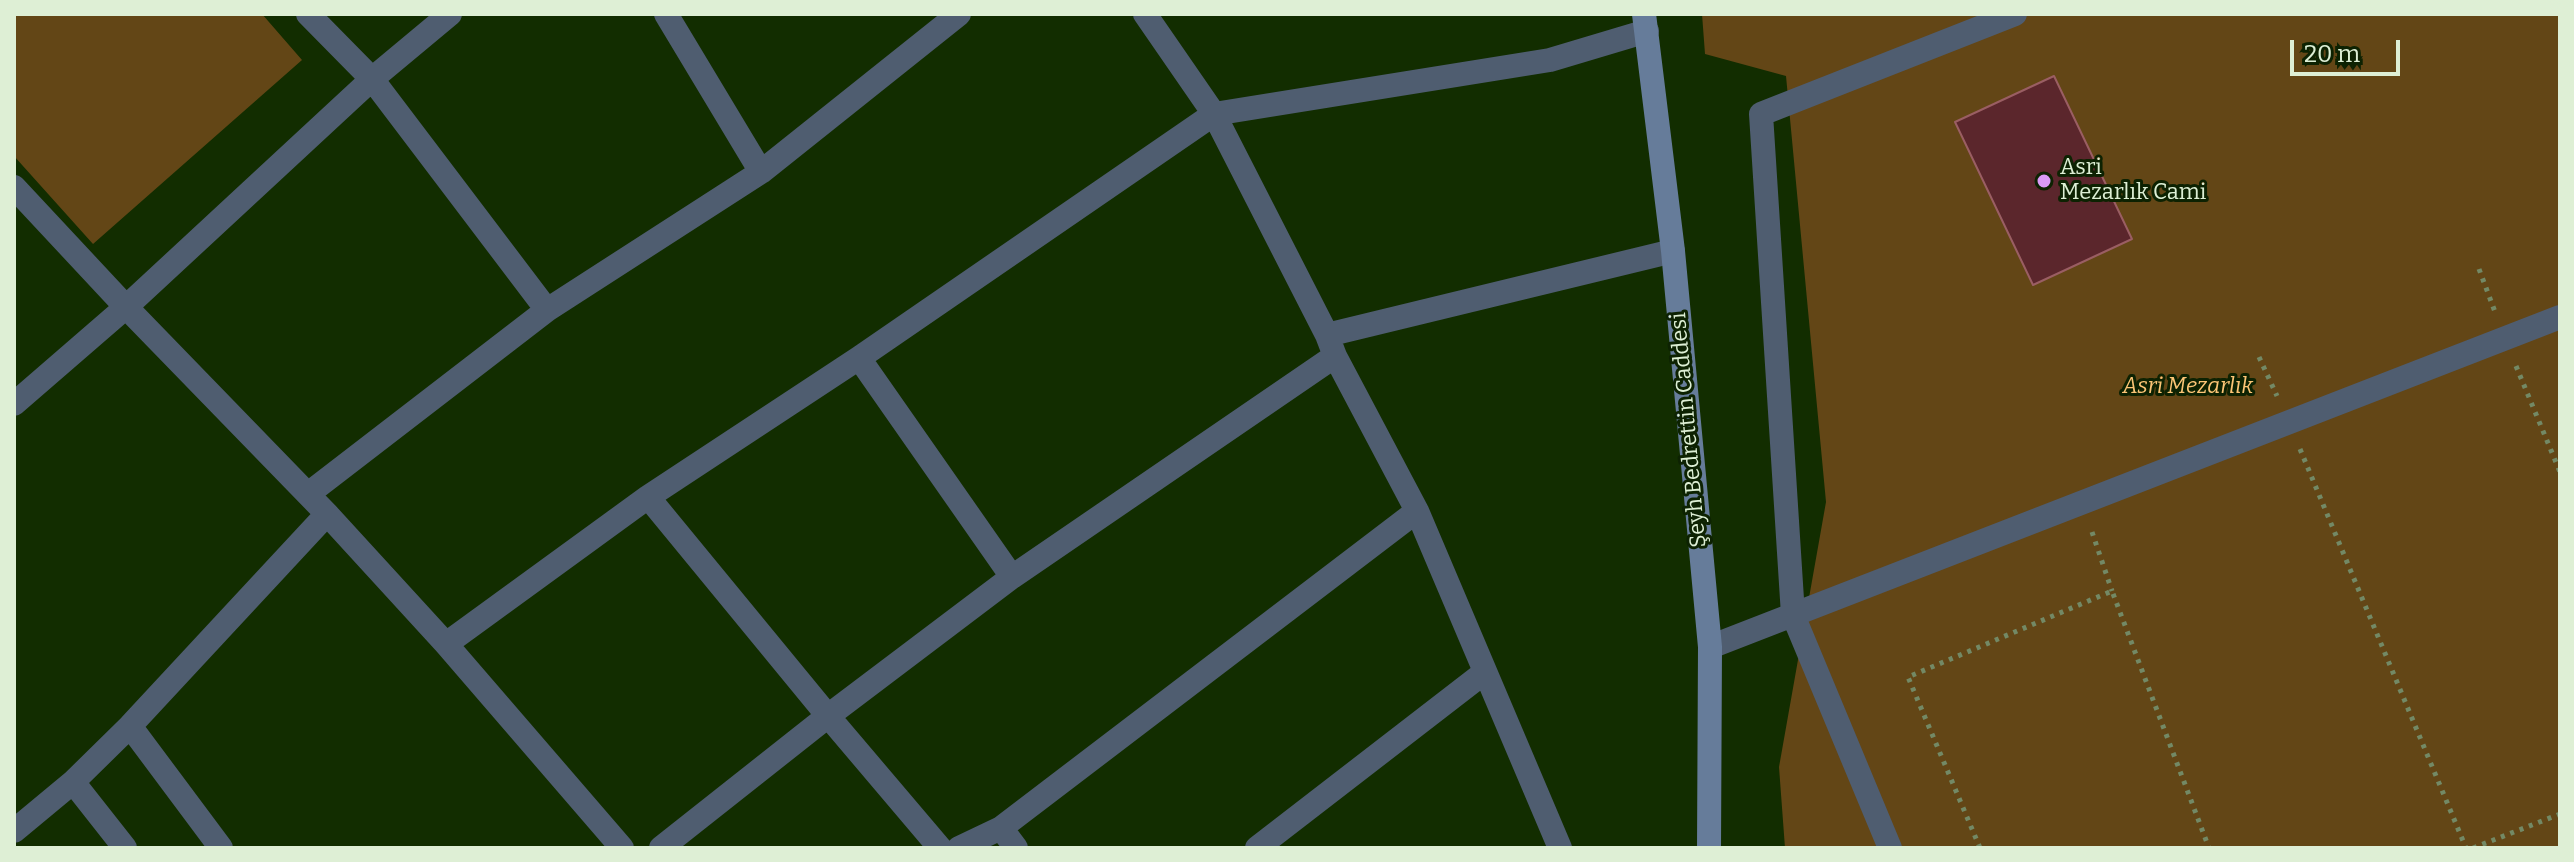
<!DOCTYPE html>
<meta charset="utf-8">
<style>
body{margin:0}
#map{position:relative;width:2574px;height:862px;overflow:hidden;background:#122d00;font-family:Bitter,serif}
canvas{display:block}
.frame{position:absolute;inset:0;border:16px solid #deefd5;pointer-events:none}
.scale{position:absolute;left:2290px;top:40px;width:110px;height:36px;box-sizing:border-box;border:4px solid #deefd5;border-top:0;padding-left:10px;font-size:24px;line-height:28px;white-space:nowrap;color:#deefd5;-webkit-text-stroke:6px #0d2202;paint-order:stroke}
</style>
<div id="map">
<canvas width="2574" height="862"></canvas>
<div class="frame"></div>
<div class="scale">20 m</div>
</div>
<script>
const c = document.querySelector('canvas').getContext('2d');
c.lineJoin = 'round';
function paint(path, color) { c.fillStyle = color; c.fill(path, 'evenodd'); }
const toPath = rows => new Path2D(rows.map(r => 'M' + r).join(''));
function strokePath(path, color, width, dash) { c.strokeStyle = color; c.lineWidth = width; c.lineCap = dash ? 'butt' : 'round'; c.setLineDash(dash || []); c.stroke(path); }
function label(font, color, halo, rows, align = 'center') {
  c.font = font + ' Bitter,serif'; c.lineWidth = 6; c.setLineDash([]); c.textBaseline = 'middle'; c.strokeStyle = halo; c.fillStyle = color; for (const [text, x, y, turn = 0] of rows) {
    c.save(); c.translate(x, y); c.rotate((+turn || 0) * Math.PI / 180); c.textAlign = isNaN(turn) ? turn : align; if (halo) c.strokeText(text, 0, 0); c.fillText(text, 0, 0); c.restore();
  }
}
paint(toPath([
 [14,14,262,14,302,60,93,244,14,156],
 [1702,14,2560,14,2560,848,1785,848,1779,767,1826,502,1786,76,1705,54]
]), '#634616');
const building = toPath([
 [2054,76,2132,239,2033,285,1955,122,2054,76]
]);
paint(building, '#5b262c');
strokePath(building, '#9a5e63', 2);
strokePath(toPath([
 [2479,269,2495,312],
 [2259,357,2277,396],
 [2516,366,2560,472],
 [2300,449,2466,848],
 [2092,532,2112,591],
 [1980,848,1908,677,2112,591,2209,848],
 [2473,848,2560,814]
]), '#738965', 5, [4, 6]);
strokePath(toPath([
 [308,14,372,79,547,310],
 [666,14,761,172],
 [1145,14,1214,114,1327,335,1335,356,1417,511,1560,848],
 [14,187,126,307,327,514,446,644,622,848],
 [1327,335,1673,251],
 [859,358,1012,577],
 [14,404,126,307,372,79,450,14],
 [308,494,547,310,761,172,959,14],
 [648,497,828,716,940,848],
 [446,644,648,497,859,358,1214,114,1550,60,1647,31],
 [1710,647,2560,317],
 [130,726,221,848],
 [73,782,125,848],
 [1001,828,1016,848],
 [14,831,73,782,130,726,327,514],
 [661,848,828,716,1012,577,1335,356],
 [959,848,1001,828,1417,511],
 [1257,848,1485,672],
 [1890,848,1793,615,1761,114,2015,14]
]), '#4f5d70', 24);
strokePath(toPath([
 [1644,14,1673,251,1710,647,1709,848]
]), '#667c9a', 24);
for (const [x, y, r, color] of [
 [2044,181,8,"#da9af6"]
]) { const dot = new Path2D(); dot.arc(x, y, r, 0, 2 * Math.PI); c.fillStyle = color; c.fill(dot); strokePath(dot, '#0d2202', 3); }
label('22px', '#deefd5', '#0d2202', [
 ["Asri",2060,168],
 ["Mezarlık Cami",2060,193]
], 'left');
label('italic 22px', '#fcc576', '#0d2202', [
 ["Asri Mezarlık",2188,387]
]);
label('22px', '#deefd5', '#0d2202', [
 ["Şeyh Bedrettin Caddesi",1689,430,-95]
]);
</script>
